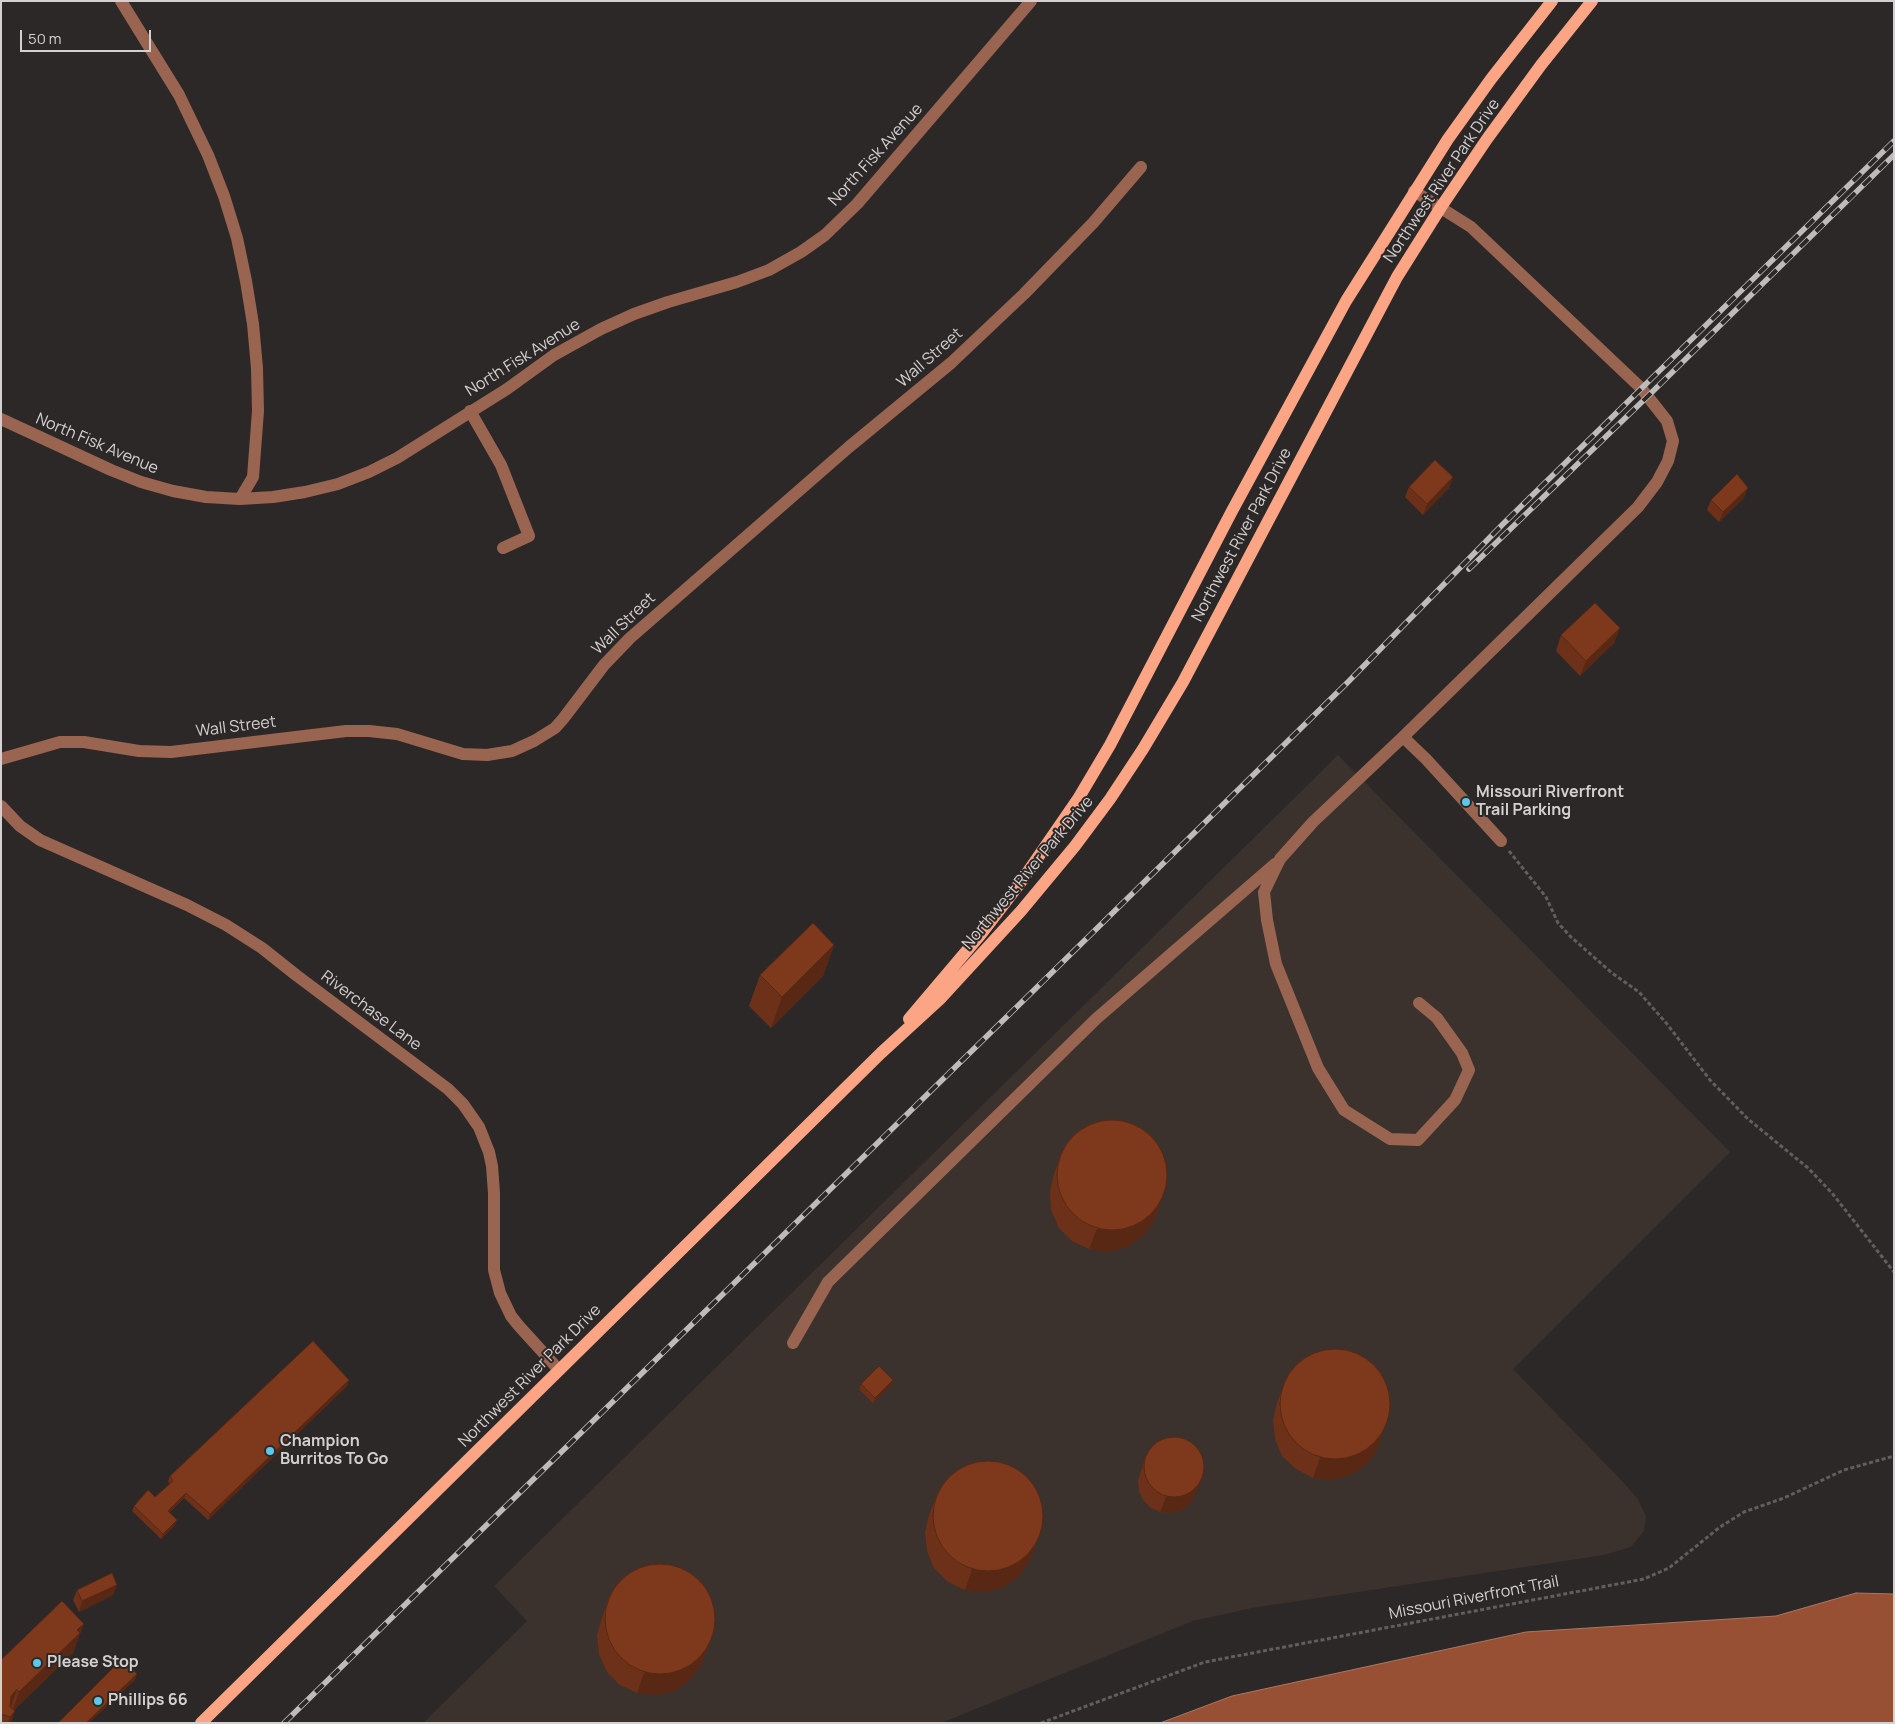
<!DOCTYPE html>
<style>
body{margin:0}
#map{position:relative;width:1895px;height:1724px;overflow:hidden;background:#2c2827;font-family:Manrope,sans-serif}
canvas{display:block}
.frame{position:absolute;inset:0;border:2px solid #d3d1d0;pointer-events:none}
.scale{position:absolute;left:20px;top:30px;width:131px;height:22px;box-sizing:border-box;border:2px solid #d3d1d0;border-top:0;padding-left:6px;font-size:15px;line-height:18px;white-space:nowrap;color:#d3d1d0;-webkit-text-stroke:4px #2c2827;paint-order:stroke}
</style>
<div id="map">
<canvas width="1895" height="1724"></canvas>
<div class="frame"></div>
<div class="scale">50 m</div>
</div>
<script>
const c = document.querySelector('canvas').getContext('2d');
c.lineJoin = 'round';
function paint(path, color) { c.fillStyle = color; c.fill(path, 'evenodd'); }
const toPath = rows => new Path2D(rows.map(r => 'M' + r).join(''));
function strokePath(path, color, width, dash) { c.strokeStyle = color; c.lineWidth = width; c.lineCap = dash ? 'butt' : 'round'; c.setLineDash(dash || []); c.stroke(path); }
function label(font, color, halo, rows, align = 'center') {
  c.font = font + ' Manrope,sans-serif'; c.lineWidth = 4; c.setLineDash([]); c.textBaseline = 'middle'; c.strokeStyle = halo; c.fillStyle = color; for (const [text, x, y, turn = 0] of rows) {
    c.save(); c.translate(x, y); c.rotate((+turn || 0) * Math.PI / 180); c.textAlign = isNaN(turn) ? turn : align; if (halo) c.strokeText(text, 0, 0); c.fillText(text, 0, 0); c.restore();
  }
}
paint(toPath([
 [1338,755,1730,1152,1513,1369,1624,1483,1638,1499,1646,1516,1644,1531,1631,1547,1604,1555,1252,1608,1193,1621,941,1723,423,1723,527,1621,494,1586]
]), '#3b312d');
const water = toPath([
 [1856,1593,1894,1594,1894,1723,1160,1723,1232,1696,1526,1632,1776,1616,1856,1593]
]);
paint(water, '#985034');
strokePath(water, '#aa7763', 1);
strokePath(toPath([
 [1509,851,1546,897,1558,923,1571,937,1612,973,1639,992,1667,1024,1710,1080,1748,1119,1808,1168,1832,1193,1894,1272],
 [1041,1723,1205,1662,1644,1579,1669,1568,1720,1527,1744,1512,1784,1498,1844,1470,1894,1456]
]), '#625e5d', 3, [4, 2.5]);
strokePath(toPath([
 [121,1,179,95,208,155,224,196,237,238,246,281,253,324,257,368,258,411,253,477,240,499],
 [1414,191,1471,227,1641,388,1667,421,1673,441,1668,461,1657,482,1638,507,1403,737,1313,822,1280,859,1264,892,1267,920,1276,964,1318,1068,1344,1110,1390,1139,1418,1140,1455,1100,1469,1070,1462,1053,1437,1018,1419,1003],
 [470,411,501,465,529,536,503,548],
 [1,419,111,470,141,482,173,491,206,497,240,499,273,497,305,492,338,484,369,472,397,458,507,389,554,355,601,329,634,314,668,302,737,282,769,270,801,252,825,235,857,204,1031,1],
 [1403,737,1426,759,1501,841],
 [1,759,60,742,84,742,139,751,171,752,346,731,369,731,397,734,463,754,487,755,512,751,534,741,555,728,563,719,604,665,630,638,849,447,951,363,1024,294,1093,223,1141,167],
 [1,806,20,826,40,840,187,905,226,925,262,948,296,975,448,1089,463,1104,479,1127,489,1152,492,1166,494,1193,494,1270,500,1293,511,1316,519,1326,559,1370],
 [793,1343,828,1282,1096,1019,1275,864]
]), '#996551', 12);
strokePath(toPath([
 [909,1019,981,934,1023,879,1078,799,1110,745,1232,511,1346,301,1448,139,1491,79,1552,1],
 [201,1723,881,1053,941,998,1021,911,1075,846,1110,799,1143,749,1183,682,1397,277,1441,207,1487,139,1541,65,1592,1]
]), '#fca585', 12);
const rail = toPath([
 [1469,569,1648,396,1894,155],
 [284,1723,1027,997,1348,682,1502,525,1894,141]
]);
strokePath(rail, '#bebcbb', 5.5);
strokePath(rail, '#2c2827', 4, [11]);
paint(toPath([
 [1453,477,1449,488,1423,515,1405,497,1409,487],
 [1744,498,1719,522,1707,510,1711,500],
 [1620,628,1614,643,1580,676,1556,651,1561,635],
 [834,945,823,976,771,1028,749,1006,760,975],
 [1062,1153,1161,1200,1154,1221,1143,1236,1127,1247,1108,1252,1089,1249,1072,1241,1059,1228,1051,1210,1050,1191,1054,1174],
 [349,1380,347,1386,208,1520,184,1498,169,1513,175,1525,161,1539,132,1511,134,1506,155,1497,170,1484,168,1481,170,1476],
 [893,1380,891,1385,873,1403,859,1389,861,1384],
 [1285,1382,1377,1450,1366,1465,1350,1475,1331,1480,1313,1478,1296,1469,1282,1456,1275,1439,1273,1420,1277,1403],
 [1146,1455,1195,1496,1189,1505,1180,1511,1170,1513,1160,1512,1151,1508,1143,1500,1139,1491,1138,1481],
 [937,1494,1037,1541,1029,1562,1018,1577,1002,1588,984,1592,965,1590,948,1582,934,1568,927,1551,925,1532,929,1515],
 [77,1590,113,1595,79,1612,73,1600],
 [609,1597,709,1644,701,1665,690,1680,674,1691,656,1695,637,1693,620,1685,607,1672,599,1654,597,1635,602,1618],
 [76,1645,73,1653,14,1710,11,1723,1,1723,1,1660]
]), '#6c3118');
paint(toPath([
 [1453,477,1449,488,1423,515,1427,504],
 [1748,488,1744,498,1719,522,1723,512],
 [1620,628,1614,643,1580,676,1586,661],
 [834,945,823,976,771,1028,782,997],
 [1161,1200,1154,1221,1143,1236,1127,1247,1108,1252,1089,1249,1097,1229],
 [349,1380,347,1386,208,1520,210,1514],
 [893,1380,891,1385,873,1403,875,1398],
 [1384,1429,1377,1450,1366,1465,1350,1475,1331,1480,1313,1478,1320,1457],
 [1201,1481,1195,1496,1189,1505,1180,1511,1170,1513,1160,1512,1166,1497],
 [186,1493,184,1498,166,1516,168,1511],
 [177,1520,175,1525,161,1539,163,1534],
 [1037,1541,1029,1562,1018,1577,1002,1588,984,1592,965,1590,972,1569],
 [117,1585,113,1595,79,1612,82,1601],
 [84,1624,73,1653,12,1712,19,1692],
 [709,1644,701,1665,690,1680,674,1691,656,1695,637,1693,644,1673],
 [137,1674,135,1680,89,1723,86,1723],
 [17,1689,10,1710,11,1696],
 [15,1711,11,1723,8,1723,10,1717]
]), '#582814');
const building = toPath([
 [1435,460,1453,477,1427,504,1409,487,1435,460],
 [1737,474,1748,488,1723,512,1711,500,1737,474],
 [1595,603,1620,628,1586,661,1561,635,1595,603],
 [813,923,834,945,782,997,760,975,813,923],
 '1057 1175a55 55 0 1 1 110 0a55 55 0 1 1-110 0Z',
 [313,1341,349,1380,210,1514,186,1493,168,1511,177,1520,163,1534,134,1506,148,1490,155,1497,173,1481,170,1476,313,1341],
 '1280 1404a55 55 0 1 1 110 0a55 55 0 1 1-110 0Z',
 [879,1366,893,1380,875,1398,861,1384,879,1366],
 '1144 1467a30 30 0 1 1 60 0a30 30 0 1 1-60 0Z',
 '933 1516a55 55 0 1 1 110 0a55 55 0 1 1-110 0Z',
 '605 1619a55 55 0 1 1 110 0a55 55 0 1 1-110 0Z',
 [112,1573,117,1585,82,1601,77,1590,112,1573],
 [62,1601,84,1624,77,1630,80,1633,19,1692,17,1689,11,1696,10,1707,15,1711,10,1717,1,1714,1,1660,62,1601],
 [123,1658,137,1674,86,1723,58,1723,123,1658]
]);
paint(building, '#7e391c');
strokePath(building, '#582814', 1);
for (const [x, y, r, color] of [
 [1466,802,5,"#5dc7e8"],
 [270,1451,5,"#5dc7e8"],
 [37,1663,5,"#5dc7e8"],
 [98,1701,5,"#5dc7e8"]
]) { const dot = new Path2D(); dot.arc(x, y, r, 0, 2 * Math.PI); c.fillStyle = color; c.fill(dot); strokePath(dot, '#2c2827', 2); }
label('16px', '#d3d1d0', '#2c2827', [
 ["North Fisk Avenue",876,155,-48],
 ["Northwest River Park Drive",1442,181,-56],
 ["North Fisk Avenue",523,358,-32],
 ["Wall Street",930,358,-41],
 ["North Fisk Avenue",97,444,23],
 ["Northwest River Park Drive",1242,535,-62],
 ["Wall Street",624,624,-44],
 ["Wall Street",236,727,-7],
 ["Northwest River Park Drive",1028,873,-50],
 ["Riverchase Lane",371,1011,37],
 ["Northwest River Park Drive",530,1376,-45],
 ["Missouri Riverfront Trail",1474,1598,-11]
]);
label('bold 16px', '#d3d1d0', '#2c2827', [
 ["Missouri Riverfront",1476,793],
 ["Trail Parking",1476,811],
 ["Champion",280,1442],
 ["Burritos To Go",280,1460],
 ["Please Stop",47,1663],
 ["Phillips 66",108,1701]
], 'left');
</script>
